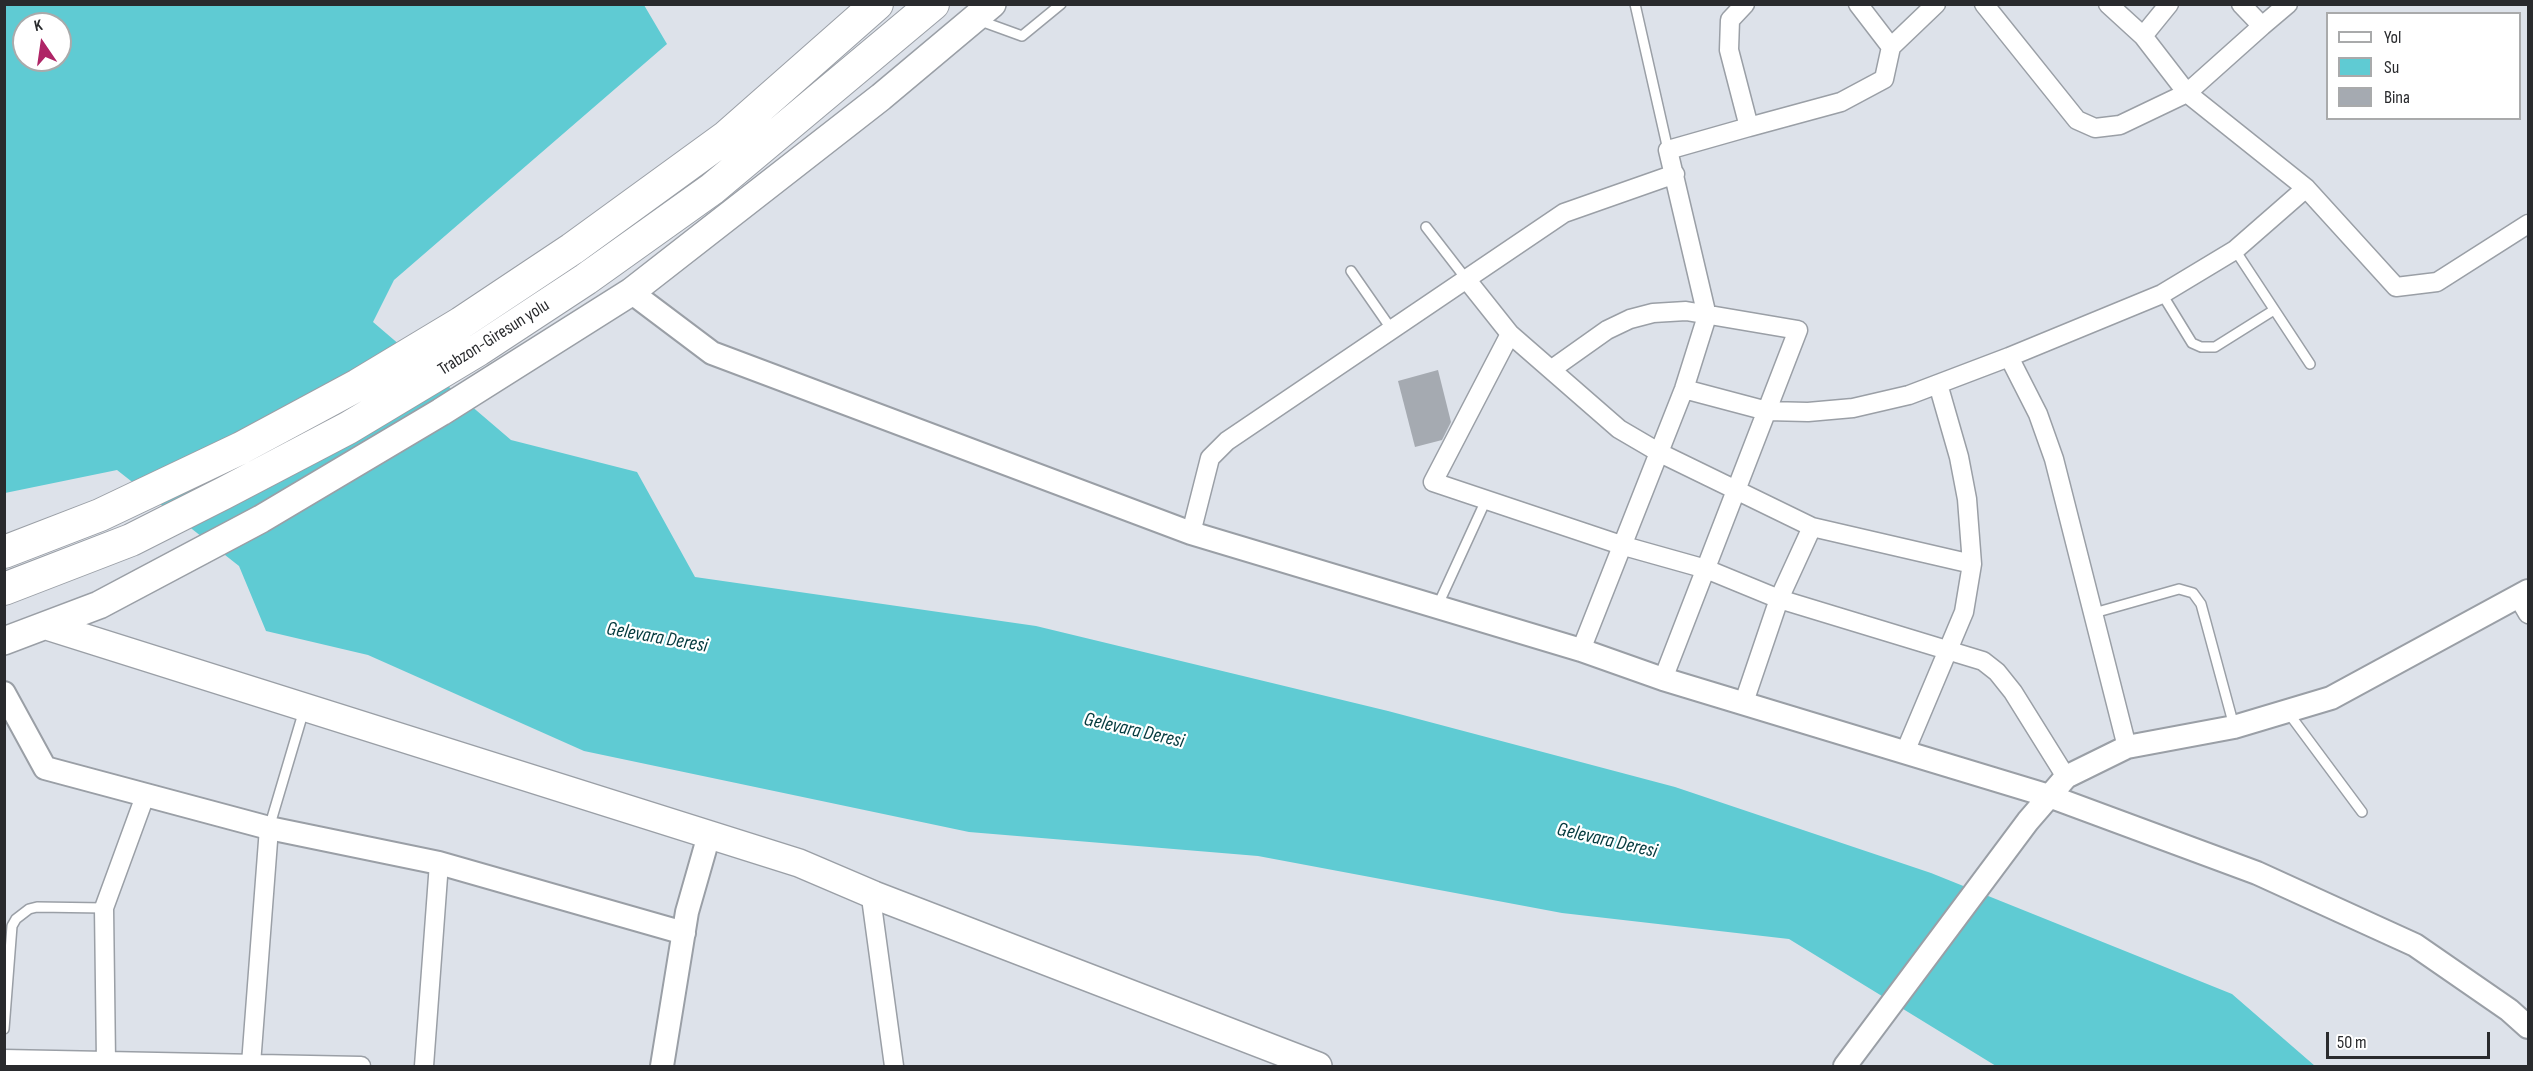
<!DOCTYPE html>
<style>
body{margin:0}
#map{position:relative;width:2533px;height:1071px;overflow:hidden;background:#dde2ea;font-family:"Sofia Sans Condensed",sans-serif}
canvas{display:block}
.frame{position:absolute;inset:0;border:6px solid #292a2d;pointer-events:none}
.legend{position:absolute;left:2326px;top:12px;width:195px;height:108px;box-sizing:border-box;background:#fff;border:2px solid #a9aaab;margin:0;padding:8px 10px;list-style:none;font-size:18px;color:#292a2d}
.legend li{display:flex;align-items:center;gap:12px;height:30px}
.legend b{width:30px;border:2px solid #a9aaab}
.north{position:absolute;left:12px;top:12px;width:60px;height:60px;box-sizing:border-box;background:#fff;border:2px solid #a9aaab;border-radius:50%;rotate:347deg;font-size:16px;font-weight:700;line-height:24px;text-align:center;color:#292a2d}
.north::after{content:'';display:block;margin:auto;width:21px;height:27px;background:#af2566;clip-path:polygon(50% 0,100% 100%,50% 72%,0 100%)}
.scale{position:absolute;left:2326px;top:1032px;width:164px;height:27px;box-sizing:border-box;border:3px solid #292a2d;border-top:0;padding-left:8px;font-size:18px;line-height:21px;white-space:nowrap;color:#292a2d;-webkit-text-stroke:4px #fff;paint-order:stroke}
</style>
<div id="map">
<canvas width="2533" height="1071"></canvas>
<div class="frame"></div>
<ul class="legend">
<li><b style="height:8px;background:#fff"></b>Yol</li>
<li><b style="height:16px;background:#5fcbd3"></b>Su</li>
<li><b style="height:16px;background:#a5aab1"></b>Bina</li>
</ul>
<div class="north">K</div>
<div class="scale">50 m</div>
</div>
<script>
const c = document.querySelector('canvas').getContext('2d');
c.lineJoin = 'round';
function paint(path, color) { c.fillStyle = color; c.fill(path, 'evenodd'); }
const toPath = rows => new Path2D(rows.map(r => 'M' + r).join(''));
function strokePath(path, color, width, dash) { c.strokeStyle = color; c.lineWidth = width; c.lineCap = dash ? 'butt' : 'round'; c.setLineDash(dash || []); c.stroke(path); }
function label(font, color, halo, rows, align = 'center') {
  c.font = font + ' "Sofia Sans Condensed",sans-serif'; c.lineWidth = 4.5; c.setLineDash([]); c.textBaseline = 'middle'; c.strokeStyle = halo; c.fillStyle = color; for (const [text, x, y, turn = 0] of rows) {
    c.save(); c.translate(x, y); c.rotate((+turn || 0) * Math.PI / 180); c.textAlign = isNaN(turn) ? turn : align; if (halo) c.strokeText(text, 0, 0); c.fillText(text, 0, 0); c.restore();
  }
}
paint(toPath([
 [5,5,644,5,667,44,394,280,373,322,511,440,637,472,695,577,1036,626,1388,711,1675,787,1931,873,2232,994,2315,1066,1996,1066,1789,939,1562,913,1258,856,969,832,584,751,368,655,266,631,239,566,117,470,5,493],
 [24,24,60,24,60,60,24,60]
]), '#5fcbd3');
paint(toPath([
 [1438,370,1451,422,1442,440,1415,447,1398,381]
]), '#a5aab1');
const service = toPath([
 [1635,4,1668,150],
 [978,20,1022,36,1061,4],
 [1426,227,1467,280],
 [2235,250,2310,364],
 [1351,271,1392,330],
 [2162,294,2192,343,2201,347,2215,347,2274,310],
 [1437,607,1486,500],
 [2094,613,2179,589,2193,593,2201,604,2234,726],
 [2287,711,2362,812],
 [269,828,304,710],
 [4,1029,12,926,16,919,29,909,37,907,104,908]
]);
const minor = toPath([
 [1745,4,1730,20,1729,50,1749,127,1841,102,1884,79,1891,47,1936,4],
 [1858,4,1891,47],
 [1984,4,2077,120,2095,128,2120,125,2187,93,2262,26,2241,4],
 [2108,4,2143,36,2187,93,2306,188,2396,287,2437,282,2528,224],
 [2262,26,2288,4],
 [2143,36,2169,4],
 [1467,280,1510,334,1619,429,1660,453,1812,527,1972,564],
 [1510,334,1433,482,1624,546,1706,569,1779,599,1983,661,1997,672,2013,692,2066,777],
 [2009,357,2038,414,2054,459,2127,747],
 [1552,369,1607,330,1630,319,1653,313,1686,311,1798,330,1663,679],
 [1684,389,1767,411,1808,412,1853,408,1909,395,2009,357,2162,294,2235,250,2306,188],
 [1191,533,1210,458,1227,441,1564,213,1675,174],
 [2518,597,2528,614],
 [1581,650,1684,389,1707,316,1668,150,1749,127],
 [1744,702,1779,599,1812,527],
 [1905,752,1964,612,1972,564,1967,499,1959,457,1938,384],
 [874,895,872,905,894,1066],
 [4,1059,361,1066],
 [106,1061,104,908,145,796],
 [251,1064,269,828],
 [424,1066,439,863]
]);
const tertiary = toPath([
 [631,292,712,353,1191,533,1581,650,1663,679,2049,796,2257,873,2415,945,2509,1010,2528,1027],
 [4,693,45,768,269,828,439,863,684,933],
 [662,1066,687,912,709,835],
 [1845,1066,2028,821,2066,777,2127,747,2234,727,2331,698,2528,591]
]);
const secondary = toPath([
 [47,626,799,863,874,895,1318,1066],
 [4,641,99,605,261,519,441,412,631,292,881,97,992,4]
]);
const trunk = toPath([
 [4,552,100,515,241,448,358,385,461,323,572,249,726,137,877,4],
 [4,589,131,540,224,493,348,428,478,350,586,279,712,189,933,4]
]);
strokePath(service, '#9a9fa6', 12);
strokePath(minor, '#9a9fa6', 21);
strokePath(tertiary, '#9a9fa6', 26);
strokePath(secondary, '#9a9fa6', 30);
strokePath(trunk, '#9a9fa6', 34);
strokePath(service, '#fff', 9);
strokePath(minor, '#fff', 18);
strokePath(tertiary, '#fff', 22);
strokePath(secondary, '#fff', 27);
strokePath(trunk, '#fff', 32);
label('18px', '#292a2d', '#fff', [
 ["Trabzon-Giresun yolu",494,338,-32]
]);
label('italic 20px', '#043a3e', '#fff', [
 ["Gelevara Deresi",657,638,10],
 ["Gelevara Deresi",1134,731,13],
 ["Gelevara Deresi",1607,841,13]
]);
</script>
